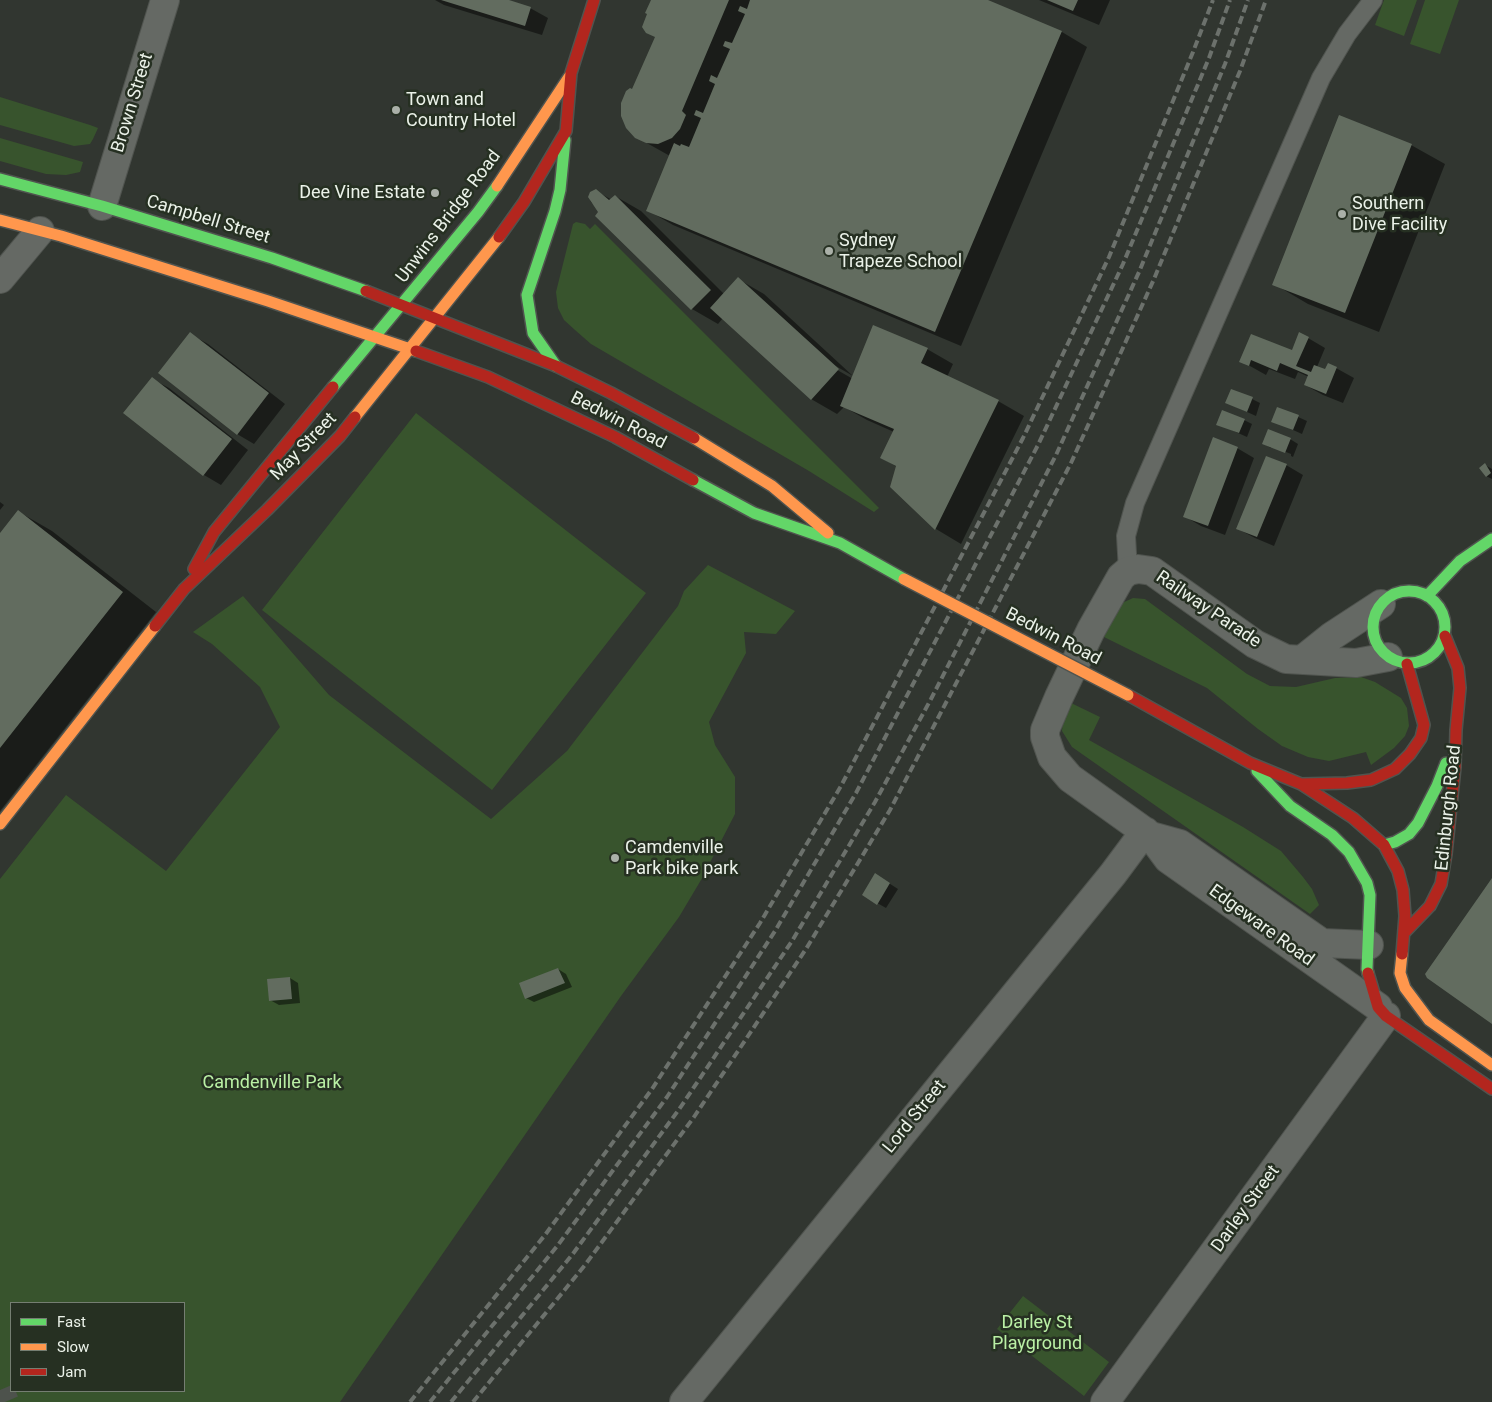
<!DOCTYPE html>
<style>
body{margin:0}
#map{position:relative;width:1492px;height:1402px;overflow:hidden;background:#313630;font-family:Roboto,sans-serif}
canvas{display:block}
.legend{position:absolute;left:10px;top:1302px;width:175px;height:90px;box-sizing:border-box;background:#263022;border:1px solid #757e72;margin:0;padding:6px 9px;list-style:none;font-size:15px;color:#ebf2e9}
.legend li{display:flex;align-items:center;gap:10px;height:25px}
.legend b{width:25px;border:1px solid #757e72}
</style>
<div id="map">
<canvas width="1492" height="1402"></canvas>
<ul class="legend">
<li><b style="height:6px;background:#63d668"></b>Fast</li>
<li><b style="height:6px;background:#ff974d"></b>Slow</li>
<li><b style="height:6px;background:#b3261e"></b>Jam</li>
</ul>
</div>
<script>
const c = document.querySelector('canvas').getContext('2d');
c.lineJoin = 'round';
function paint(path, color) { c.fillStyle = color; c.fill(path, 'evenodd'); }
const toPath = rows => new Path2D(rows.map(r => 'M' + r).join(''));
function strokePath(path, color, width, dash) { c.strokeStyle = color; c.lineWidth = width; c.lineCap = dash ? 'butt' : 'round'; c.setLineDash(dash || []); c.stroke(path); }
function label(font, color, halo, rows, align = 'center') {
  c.font = font + ' Roboto,sans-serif'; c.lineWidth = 5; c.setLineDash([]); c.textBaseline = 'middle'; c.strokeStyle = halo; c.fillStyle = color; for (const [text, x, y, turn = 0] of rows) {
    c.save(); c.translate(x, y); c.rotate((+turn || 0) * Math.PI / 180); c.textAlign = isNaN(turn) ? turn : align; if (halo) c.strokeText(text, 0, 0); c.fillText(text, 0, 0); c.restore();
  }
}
paint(toPath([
 [1384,0,1417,0,1404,36,1375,25],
 [1425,0,1459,0,1440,54,1410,44],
 [0,97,90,125,98,128,93,139,90,144,74,146,0,125],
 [0,138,83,162,80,172,66,175,46,174,0,161],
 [576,222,585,224,590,229,595,224,879,508,874,512,809,471,591,344,575,330,564,320,558,308,556,292,573,224],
 [416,413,646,593,492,790,262,610],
 [708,565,795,611,776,634,744,632,746,653,709,722,715,745,735,777,735,814,701,880,679,917,621,996,340,1402,0,1402,0,879,66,795,166,871,280,727,260,687,212,644,193,632,243,596,329,695,491,819,567,751,678,606,684,591],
 [11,1303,184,1303,184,1391,11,1391],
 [1133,598,1145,599,1247,674,1270,686,1296,687,1335,678,1361,677,1375,682,1401,698,1407,708,1409,726,1405,736,1394,748,1371,765,1366,752,1329,761,1308,757,1282,746,1258,729,1207,688,1104,637,1120,604],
 [1071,703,1100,717,1089,740,1243,827,1281,851,1303,877,1312,889,1319,905,1310,914,1072,747,1062,731,1063,717],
 [1023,1296,1109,1362,1084,1396,997,1329]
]), '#38542d');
paint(toPath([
 [435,0,505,0,530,8,548,18,542,35,444,5],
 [652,0,985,0,1062,32,1087,47,961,346,673,225,647,210,670,156,636,137,633,90,656,37],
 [1039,0,1110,0,1099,25],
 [1411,145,1445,164,1379,332,1308,304,1274,284],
 [596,191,612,200,615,196,641,211,724,294,738,279,764,294,853,376,927,349,953,364,947,377,998,401,1024,416,961,544,936,529,892,487,897,467,882,458,894,432,867,420,844,407,837,414,811,399,723,318,718,324,692,309,591,202,589,197],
 [834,365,853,376,853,379,832,367],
 [190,334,208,344,285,404,254,444,237,434],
 [1308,338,1325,348,1317,367,1325,371,1336,368,1354,378,1343,403,1323,395,1305,385,1309,377,1298,372,1295,379,1269,369,1266,375,1241,361,1293,352],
 [152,379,169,388,248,450,221,485,204,475],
 [1252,399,1260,403,1256,416,1227,403],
 [1278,408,1307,421,1302,434,1273,421],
 [1244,420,1252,424,1247,437,1218,424],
 [1290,439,1298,444,1293,457,1291,456,1291,454,1271,446,1271,448,1264,444],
 [1237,448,1254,458,1225,535,1201,526,1184,516],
 [1286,465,1303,475,1274,546,1255,538,1238,529],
 [1485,465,1492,469,1492,479,1486,476],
 [0,502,4,505,0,510],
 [19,512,52,531,156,612,0,811,0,535],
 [884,880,898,889,886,908,863,895],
 [558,969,566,974,572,987,534,1002,526,998],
 [290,978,298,983,300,1003,279,1005,270,1000]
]), '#0007');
paint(toPath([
 [441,0,509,0,531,7,525,26],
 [651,0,729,0,682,111,686,115,680,129,672,138,658,144,646,143,635,138,626,128,621,116,621,103,626,91,630,88,632,89,655,37,646,33,642,27,647,14,645,13],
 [750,0,988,0,1062,31,935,332,646,211,674,143,680,146,681,144,689,147,701,118,694,115,696,110,703,113,715,84,709,81,711,75,717,78,730,49,723,46,725,41,732,43,745,14,738,11,740,6,747,9],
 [1047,0,1078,0,1073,11],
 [1339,115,1412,144,1345,313,1272,285],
 [596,189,609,200,615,195,711,290,691,310,595,216,598,212,588,197,590,192],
 [738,277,839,369,811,400,710,308],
 [873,325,928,348,921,363,999,400,935,530,890,487,896,466,880,458,894,429,840,406],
 [190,332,269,393,237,435,158,373],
 [1299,332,1309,337,1296,366,1311,372,1314,365,1325,369,1328,363,1337,367,1326,394,1304,385,1308,375,1280,363,1277,371,1251,360,1249,366,1239,362,1251,334,1292,350],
 [152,377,232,439,203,476,123,413],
 [1231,389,1253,397,1247,412,1225,403],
 [1277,407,1299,415,1293,430,1271,422],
 [1222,410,1245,419,1239,433,1216,425],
 [1268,429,1291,438,1285,453,1262,444],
 [1213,437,1238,447,1208,526,1183,517],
 [1266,456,1287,464,1257,537,1236,529],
 [1485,463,1491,473,1486,477,1479,468],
 [18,510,123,592,0,748,0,533],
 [875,873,890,883,877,905,862,895],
 [1492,878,1492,1024,1427,978,1425,974],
 [558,968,565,983,525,999,519,983],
 [290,977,292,999,269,1001,267,979]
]), '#626c5f');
strokePath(toPath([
 [0,1390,5,1402]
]), '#4d524c', 28, [28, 14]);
const lane = toPath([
 [1128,571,1126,536,1135,503,1321,78,1347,34,1373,0]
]);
const street = toPath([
 [102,206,165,0],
 [0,279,40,231],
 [1302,660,1332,636,1381,604],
 [1151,836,1180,844,1322,943,1369,945],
 [1378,1007,1168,859,1151,836,1070,778,1052,757,1045,737,1045,730,1059,697,1091,630,1121,577,1128,571,1138,569,1152,571,1255,644,1286,659,1356,663,1388,657],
 [684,1402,1113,874,1145,831],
 [1105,1402,1386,1016]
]);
const fast = toPath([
 [0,179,102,206,272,258,366,291],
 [556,366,533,333,527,295,555,211,560,190,565,140],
 [333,387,478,212,497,186],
 [693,480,754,513,840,543,904,579],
 '1373 627a36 36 0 1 1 72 0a36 36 0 1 1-72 0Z',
 [1427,596,1460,561,1492,539],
 [1257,771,1290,806,1332,835,1349,852,1367,883,1370,895,1367,969,1368,973],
 [1384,845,1395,842,1409,834,1418,823,1437,786,1446,763]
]);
const slow = toPath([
 [497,186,569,77],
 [0,220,61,236,268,301,416,351],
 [355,417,499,237],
 [694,438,772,486,828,533],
 [0,824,155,626],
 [1402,954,1400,973,1405,988,1429,1020,1492,1065]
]);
const jam = toPath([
 [499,237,524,202,566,131,571,73,594,0],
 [366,291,556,366,611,393,694,438],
 [416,351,488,377,615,437,693,480],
 [194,569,214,532,333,387],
 [155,626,184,589,267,510,340,436,355,417],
 [1128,695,1250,763,1301,784,1353,818,1384,845,1398,871,1403,890,1405,916,1402,954],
 [1301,784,1347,783,1371,780,1395,769,1410,754,1421,738,1424,725,1407,664],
 [1405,932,1430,906,1441,884,1446,854,1455,767,1456,730,1460,688,1458,668,1445,636],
 [1368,973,1378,1007,1386,1016,1492,1089]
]);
strokePath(lane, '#50544f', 20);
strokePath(street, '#50544f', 30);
strokePath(fast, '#50544f', 14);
strokePath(slow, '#50544f', 14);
strokePath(jam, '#50544f', 14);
strokePath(lane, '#656964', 18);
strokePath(street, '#656964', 28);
strokePath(fast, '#63d668', 11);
strokePath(slow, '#ff974d', 11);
strokePath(jam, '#b3261e', 11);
strokePath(toPath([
 [410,1402,545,1235,652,1089,760,923,841,786,1023,438,1109,257,1193,52,1213,0],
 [430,1402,558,1245,667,1097,775,931,856,793,1038,445,1123,264,1209,58,1230,0],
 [451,1402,572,1255,680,1108,792,941,875,802,931,699,1056,455,1139,272,1225,64,1248,0],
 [473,1402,585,1265,694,1117,806,949,890,810,1071,463,1154,279,1240,71,1266,0]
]), '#6c716c', 4, [8, 4]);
const slowBridge = toPath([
 [904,579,1128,695]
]);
strokePath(slowBridge, '#50544f', 14, []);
strokePath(slowBridge, '#ff974d', 11);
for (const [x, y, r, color] of [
 [396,110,5,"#aab0a8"],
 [435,193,5,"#aab0a8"],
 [1342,214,5,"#aab0a8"],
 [829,251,5,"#aab0a8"],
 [615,858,5,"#aab0a8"]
]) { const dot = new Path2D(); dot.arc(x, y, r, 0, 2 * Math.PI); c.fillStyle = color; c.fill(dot); strokePath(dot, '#263022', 2); }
label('18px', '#ebf2e9', '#263022', [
 ["Town and",406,100],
 ["Country Hotel",406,121],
 ["Dee Vine Estate",425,193,"right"],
 ["Southern",1352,204],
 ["Dive Facility",1352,225],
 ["Sydney",839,241],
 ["Trapeze School",839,262],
 ["Camdenville",625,848],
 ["Park bike park",625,869]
], 'left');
label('18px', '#ebf2e9', '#263022', [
 ["Brown Street",133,103,-73],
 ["Unwins Bridge Road",449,217,-53],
 ["Campbell Street",208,220,17],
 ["Bedwin Road",618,421,27],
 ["May Street",304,447,-46],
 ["Railway Parade",1208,610,34],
 ["Bedwin Road",1053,637,27],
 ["Edinburgh Road",1449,808,-84],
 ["Edgeware Road",1261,926,36],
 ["Lord Street",915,1117,-51],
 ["Darley Street",1246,1209,-54]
]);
label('18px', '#baf0a5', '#263022', [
 ["Camdenville Park",272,1083],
 ["Darley St",1037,1323],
 ["Playground",1037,1344]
]);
</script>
